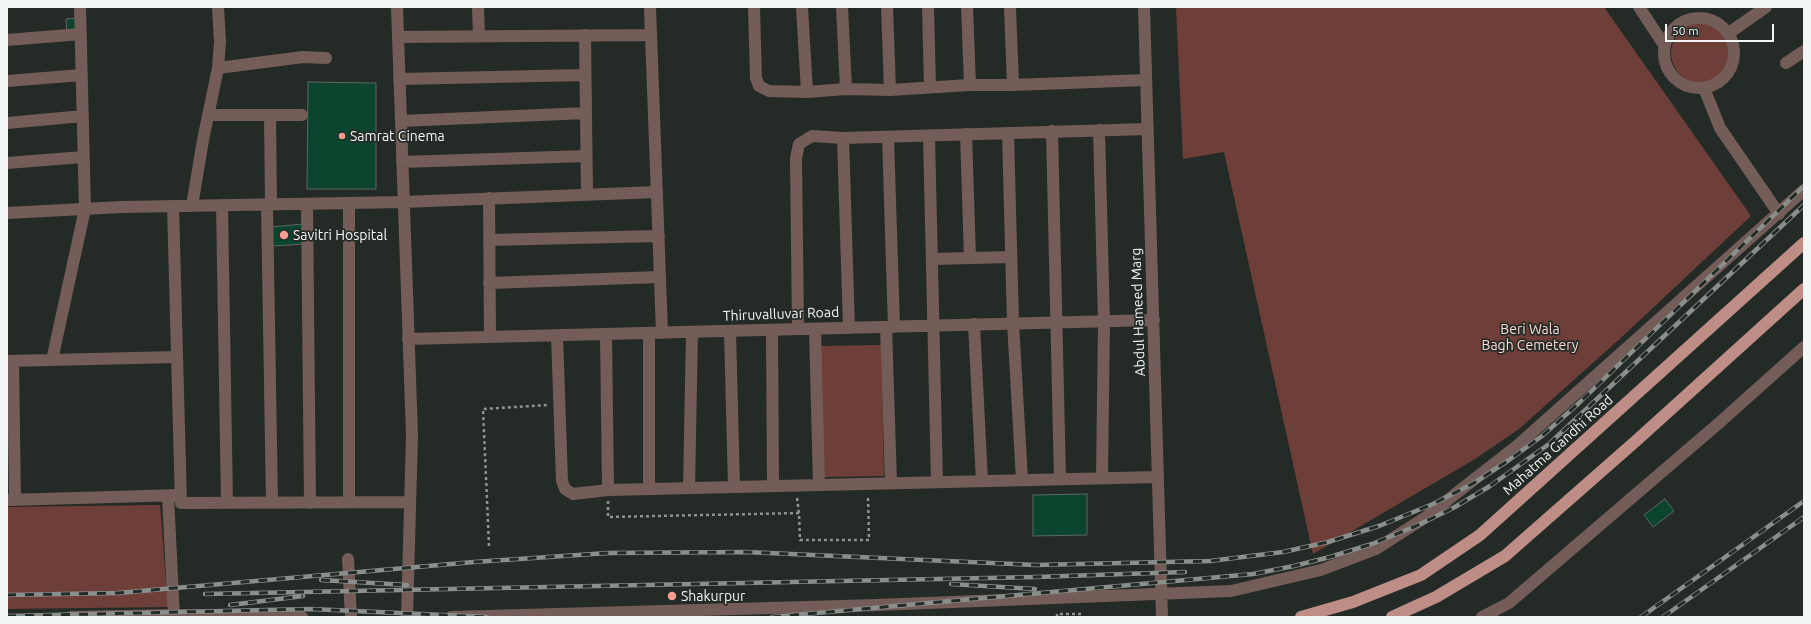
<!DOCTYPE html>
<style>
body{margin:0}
#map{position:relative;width:1811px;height:624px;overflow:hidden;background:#242b27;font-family:Ubuntu,sans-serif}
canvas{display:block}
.frame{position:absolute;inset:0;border:8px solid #f2f6f4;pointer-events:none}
.scale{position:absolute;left:1665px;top:24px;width:109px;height:18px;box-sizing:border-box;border:2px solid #f2f6f4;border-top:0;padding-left:5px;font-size:12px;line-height:14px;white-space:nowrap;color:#f2f6f4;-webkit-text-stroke:3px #242b27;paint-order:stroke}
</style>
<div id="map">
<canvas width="1811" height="624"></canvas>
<div class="frame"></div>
<div class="scale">50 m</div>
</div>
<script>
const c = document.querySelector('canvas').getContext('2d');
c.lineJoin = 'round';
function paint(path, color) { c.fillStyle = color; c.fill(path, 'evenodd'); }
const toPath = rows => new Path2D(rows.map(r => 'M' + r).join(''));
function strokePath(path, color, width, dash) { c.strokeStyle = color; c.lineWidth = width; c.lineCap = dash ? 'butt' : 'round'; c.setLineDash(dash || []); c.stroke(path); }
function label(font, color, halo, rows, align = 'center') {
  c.font = font + ' Ubuntu,sans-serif'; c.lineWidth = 3.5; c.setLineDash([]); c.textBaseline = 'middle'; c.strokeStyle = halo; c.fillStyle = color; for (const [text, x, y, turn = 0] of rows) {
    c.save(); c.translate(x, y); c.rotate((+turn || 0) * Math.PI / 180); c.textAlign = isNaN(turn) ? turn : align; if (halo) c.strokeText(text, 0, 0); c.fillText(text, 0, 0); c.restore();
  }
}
paint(toPath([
 [1176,7,1604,7,1751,216,1624,335,1519,429,1475,459,1313,554,1224,152,1183,159],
 '1671 53a30 30 0 1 1 60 0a30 30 0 1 1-60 0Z',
 [881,345,884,476,823,477,819,346],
 [160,505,168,607,7,609,7,507]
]), '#6e3f38');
const building = toPath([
 [79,18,80,33,67,34,66,19,79,18],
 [308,82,376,83,376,189,307,189,308,82],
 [303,224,305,244,272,246,271,227,303,224],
 [1087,494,1087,535,1033,536,1033,495,1087,494],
 [1665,499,1674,511,1653,527,1644,515,1665,499]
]);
paint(building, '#0b452e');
strokePath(building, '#5f6763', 1);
strokePath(toPath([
 [797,498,799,513],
 [608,501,608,517,799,513,800,540,869,540,868,496],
 [489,546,483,409,547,405],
 [1057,617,1057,614,1081,614]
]), '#8f9491', 2.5, [3, 3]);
strokePath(toPath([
 [397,7,412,435,407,617],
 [478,7,479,36],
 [650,7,662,333],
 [754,7,756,78,759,86,769,91,807,92,846,89,890,90,970,85,1013,85,1146,80],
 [802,7,807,92],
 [842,7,846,89],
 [887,7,890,90],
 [928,7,930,87],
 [967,7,970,85],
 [1010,7,1013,85],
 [1144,7,1162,617],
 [1639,7,1664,45],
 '1664 53a35 35 0 1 1 70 0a35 35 0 1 1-70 0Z',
 [1729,33,1766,7],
 [585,35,587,194],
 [398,37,651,35],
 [7,40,81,34],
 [1786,63,1804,51],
 [218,68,303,57,326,58],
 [399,79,585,75],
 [7,81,82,75],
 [1704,88,1720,128,1779,214],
 [208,115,302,115],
 [270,115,271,204],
 [401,121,586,113],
 [7,123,83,116],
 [1099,130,1104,321,1102,478],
 [1052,131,1060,479],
 [1008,133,1013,323,1022,480],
 [966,134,970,258],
 [929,136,937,482],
 [888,137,894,327],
 [843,138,849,328],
 [402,162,586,156],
 [7,163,83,157],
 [489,198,490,337],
 [349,203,349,502],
 [267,204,272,503],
 [307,204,310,503],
 [222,205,227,503],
 [173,206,181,503,410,502],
 [192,206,203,140,218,68,220,42,218,7],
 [7,213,122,207,404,202,657,192],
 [489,240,659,236],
 [933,259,1011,257],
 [489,283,660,277],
 [974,324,982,481],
 [886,327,891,483],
 [798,329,796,158,799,144,812,136,843,138,1148,129],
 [815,329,819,485],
 [772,330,773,486],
 [730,331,734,487],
 [606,334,608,490],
 [557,335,562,481,565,489,573,494,608,490,1158,477],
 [408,339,1154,320],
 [52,360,85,209,80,7],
 [7,361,177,357],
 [13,361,15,500],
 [689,488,692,332],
 [649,489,649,333],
 [168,496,174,617],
 [7,500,181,495],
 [348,559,351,617],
 [71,617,174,615,302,617],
 [451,617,877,605,1231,591,1321,570,1376,549,1426,517,1518,445,1804,190],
 [1482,617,1509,603,1719,423,1804,347]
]), '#745c58', 12);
strokePath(toPath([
 [1301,617,1353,602,1421,575,1480,535,1804,243],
 [1392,617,1436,597,1505,556,1637,440,1804,289]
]), '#be8e86', 12);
const rail = toPath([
 [321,580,407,585],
 [951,584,1035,589],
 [205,594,1036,577,1185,572],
 [7,595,118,593,474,562,608,553,746,552,1036,565,1210,561,1283,552,1328,542,1379,526,1433,504,1474,483,1509,460,1542,436,1579,403,1804,186],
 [230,605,303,596],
 [7,616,311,609,487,617],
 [772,617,1253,574,1294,566,1330,557,1372,544,1416,526,1455,507,1490,486,1549,444,1804,205],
 [1641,617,1804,501],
 [1663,617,1804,517]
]);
strokePath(rail, '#8a8f8c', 4.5);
strokePath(rail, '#242b27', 3, [9]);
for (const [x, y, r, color] of [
 [342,136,4,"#f59d8e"],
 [284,235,5,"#f59d8e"],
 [672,596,5,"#f59d8e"]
]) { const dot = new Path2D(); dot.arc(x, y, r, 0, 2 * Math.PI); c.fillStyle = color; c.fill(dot); strokePath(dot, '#242b27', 1.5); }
label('14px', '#f2f6f4', '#242b27', [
 ["Samrat Cinema",350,136],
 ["Savitri Hospital",293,235],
 ["Shakurpur",681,596]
], 'left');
label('14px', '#f2f6f4', '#242b27', [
 ["Abdul Hameed Marg",1138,312,-92],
 ["Thiruvalluvar Road",781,314,-2],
 ["Mahatma Gandhi Road",1558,445,-42]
]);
label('14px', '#fbd8d2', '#242b27', [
 ["Beri Wala",1530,329],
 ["Bagh Cemetery",1530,345]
]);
</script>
